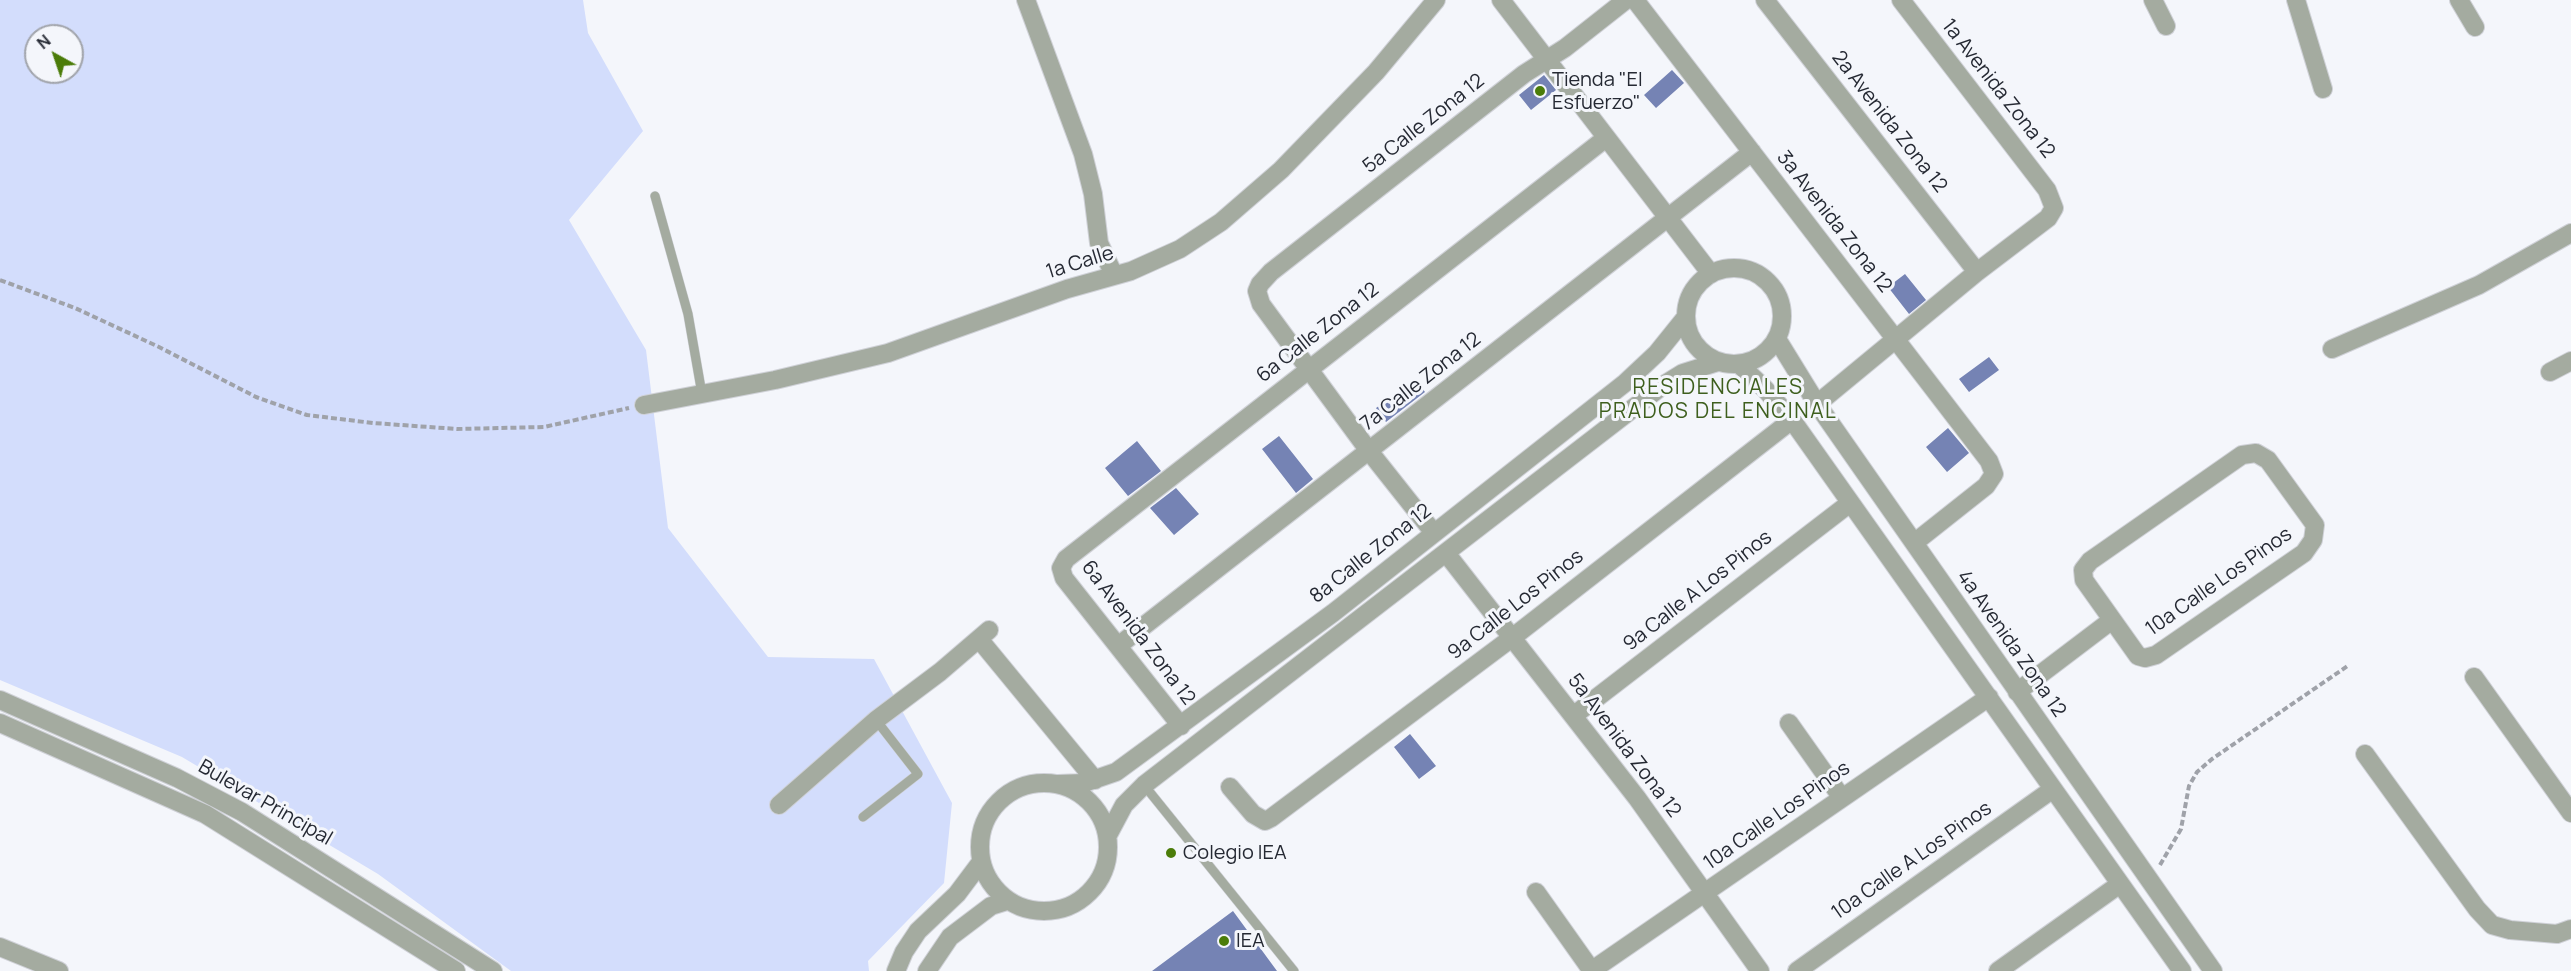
<!DOCTYPE html>
<style>
body{margin:0}
#map{position:relative;width:2571px;height:971px;overflow:hidden;background:#f4f6fb;font-family:Manrope,sans-serif}
canvas{display:block}
.north{position:absolute;left:24px;top:24px;width:60px;height:60px;box-sizing:border-box;background:#f4f6fb;border:2px solid #a1a4ab;border-radius:50%;rotate:320deg;font-size:16px;font-weight:700;line-height:24px;text-align:center;color:#252933}
.north::after{content:'';display:block;margin:auto;width:21px;height:27px;background:#4b7c09;clip-path:polygon(50% 0,100% 100%,50% 72%,0 100%)}
</style>
<div id="map">
<canvas width="2571" height="971"></canvas>
<div class="north">N</div>
</div>
<script>
const c = document.querySelector('canvas').getContext('2d');
c.lineJoin = 'round';
function paint(path, color) { c.fillStyle = color; c.fill(path, 'evenodd'); }
const toPath = rows => new Path2D(rows.map(r => 'M' + r).join(''));
function strokePath(path, color, width, dash) { c.strokeStyle = color; c.lineWidth = width; c.lineCap = dash ? 'butt' : 'round'; c.setLineDash(dash || []); c.stroke(path); }
function label(font, color, halo, rows, align = 'center') {
  c.font = font + ' Manrope,sans-serif'; c.lineWidth = 6; c.setLineDash([]); c.textBaseline = 'middle'; c.strokeStyle = halo; c.fillStyle = color; for (const [text, x, y, turn = 0] of rows) {
    c.save(); c.translate(x, y); c.rotate((+turn || 0) * Math.PI / 180); c.textAlign = isNaN(turn) ? turn : align; if (halo) c.strokeText(text, 0, 0); c.fillText(text, 0, 0); c.restore();
  }
}
paint(toPath([
 [0,0,583,0,588,33,643,131,569,220,646,350,668,528,768,657,874,659,952,803,944,883,868,961,869,971,511,971,378,874,182,757,0,680],
 [36,36,72,36,72,72,36,72]
]), '#d3ddfc');
paint(toPath([
 [1672,70,1684,83,1656,108,1644,95],
 [1544,75,1556,90,1531,110,1519,95],
 [1905,274,1926,300,1909,314,1888,287],
 [1989,357,1999,370,1969,392,1959,379],
 [1416,380,1425,392,1386,422,1376,408],
 [1948,428,1969,453,1947,472,1926,447],
 [1279,436,1313,479,1296,493,1262,449],
 [1137,441,1161,471,1128,496,1105,468],
 [1176,488,1199,514,1174,535,1150,508],
 [1410,734,1436,766,1419,779,1394,747],
 [1233,911,1277,971,1152,971]
]), '#7583b4');
const lane = toPath([
 [655,196,688,314,702,394],
 [1144,785,1294,971],
 [863,817,918,774,876,720]
]);
const street = toPath([
 [1026,0,1083,154,1093,194,1099,243,1114,275],
 [1501,0,1711,274],
 [1635,0,1989,461,1994,474,1986,486,1914,543],
 [1765,0,1977,272],
 [2153,0,2166,26],
 [2296,0,2323,89],
 [2459,0,2475,27],
 '1686 316a48 48 0 1 1 96 0a48 48 0 1 1-96 0Z',
 [1777,339,1817,404,2213,971],
 [2332,349,2479,285,2571,233],
 [1739,364,1765,389,1792,420,2182,971],
 [2550,372,2571,361],
 [1817,404,1977,272,2048,218,2054,208,2047,190,1901,0],
 [644,405,775,380,888,353,1067,289,1131,271,1180,249,1221,222,1281,170,1376,72,1436,0],
 [2256,453,2268,460,2315,525,2313,540,2304,553,2156,655,2145,658,2138,656,2084,580,2083,570,2090,561,2242,455,2256,453],
 [1434,533,1369,451,1261,304,1257,291,1260,284,1271,272,1524,74,1565,48,1626,0],
 [1446,553,1637,798,1760,971],
 [979,639,1095,780],
 [1118,646,1752,152],
 [2474,677,2571,813],
 [2017,692,2112,620],
 [0,700,177,778,242,812,493,971],
 [1573,716,1850,503],
 [0,723,205,814,456,971],
 [1789,723,1842,798],
 [1181,726,1064,578,1061,568,1066,559,1606,138],
 [2365,754,2477,909,2492,925,2510,930,2557,934,2571,929],
 '980 847a64 64 0 1 1 128 0a64 64 0 1 1-128 0Z',
 [1058,784,1084,783,1116,772,1333,613,1625,383,1657,353,1686,317],
 [1230,787,1253,814,1265,821,1271,818,1513,637,1792,420],
 [779,805,876,720,940,672,989,630],
 [1108,835,1124,805,1144,785,1662,386,1683,373,1718,362],
 [1536,892,1592,971],
 [0,947,59,971],
 [896,971,904,952,918,931,957,894,981,862],
 [927,971,950,937,991,906,1007,901],
 [1591,971,1989,697],
 [1797,971,2053,789],
 [1998,971,2120,884]
]);
strokePath(lane, '#cfd1d7', 10);
strokePath(street, '#cfd1d7', 20);
strokePath(toPath([
 [0,280,75,308,159,347,256,397,307,415,373,423,457,429,544,427,629,408],
 [2160,865,2181,829,2189,786,2197,772,2212,759,2349,665]
]), '#9fa2a9', 4, [6, 3]);
strokePath(lane, '#a4aba0', 9);
strokePath(street, '#a4aba0', 18);
for (const [x, y, r, color] of [
 [1540,91,6,"#4b7c09"],
 [1171,853,6,"#4b7c09"],
 [1224,941,6,"#4b7c09"]
]) { const dot = new Path2D(); dot.arc(x, y, r, 0, 2 * Math.PI); c.fillStyle = color; c.fill(dot); strokePath(dot, '#f4f6fb', 2); }
label('20px', '#252933', '#f4f6fb', [
 ["Tienda \"El",1552,80],
 ["Esfuerzo\"",1552,103],
 ["Colegio IEA",1183,853],
 ["IEA",1236,941]
], 'left');
label('20px', '#252933', '#f4f6fb', [
 ["1a Avenida Zona 12",1998,89,52],
 ["2a Avenida Zona 12",1889,122,52],
 ["5a Calle Zona 12",1424,124,-38],
 ["3a Avenida Zona 12",1834,222,52],
 ["1a Calle",1080,263,-17],
 ["6a Calle Zona 12",1318,333,-38],
 ["7a Calle Zona 12",1421,382,-38],
 ["8a Calle Zona 12",1371,554,-38],
 ["10a Calle Los Pinos",2219,582,-35],
 ["9a Calle A Los Pinos",1698,591,-38],
 ["9a Calle Los Pinos",1516,605,-38],
 ["6a Avenida Zona 12",1138,633,53],
 ["4a Avenida Zona 12",2011,644,55],
 ["5a Avenida Zona 12",1624,746,53],
 ["Bulevar Principal",265,803,30],
 ["10a Calle Los Pinos",1777,816,-35],
 ["10a Calle A Los Pinos",1912,861,-35]
]);
c.letterSpacing = '1.5px';
label('21px', '#3e5f1e', '#f4f6fb', [
 ["RESIDENCIALES",1718,388],
 ["PRADOS DEL ENCINAL",1718,412]
]);
c.letterSpacing = '0px';
</script>
